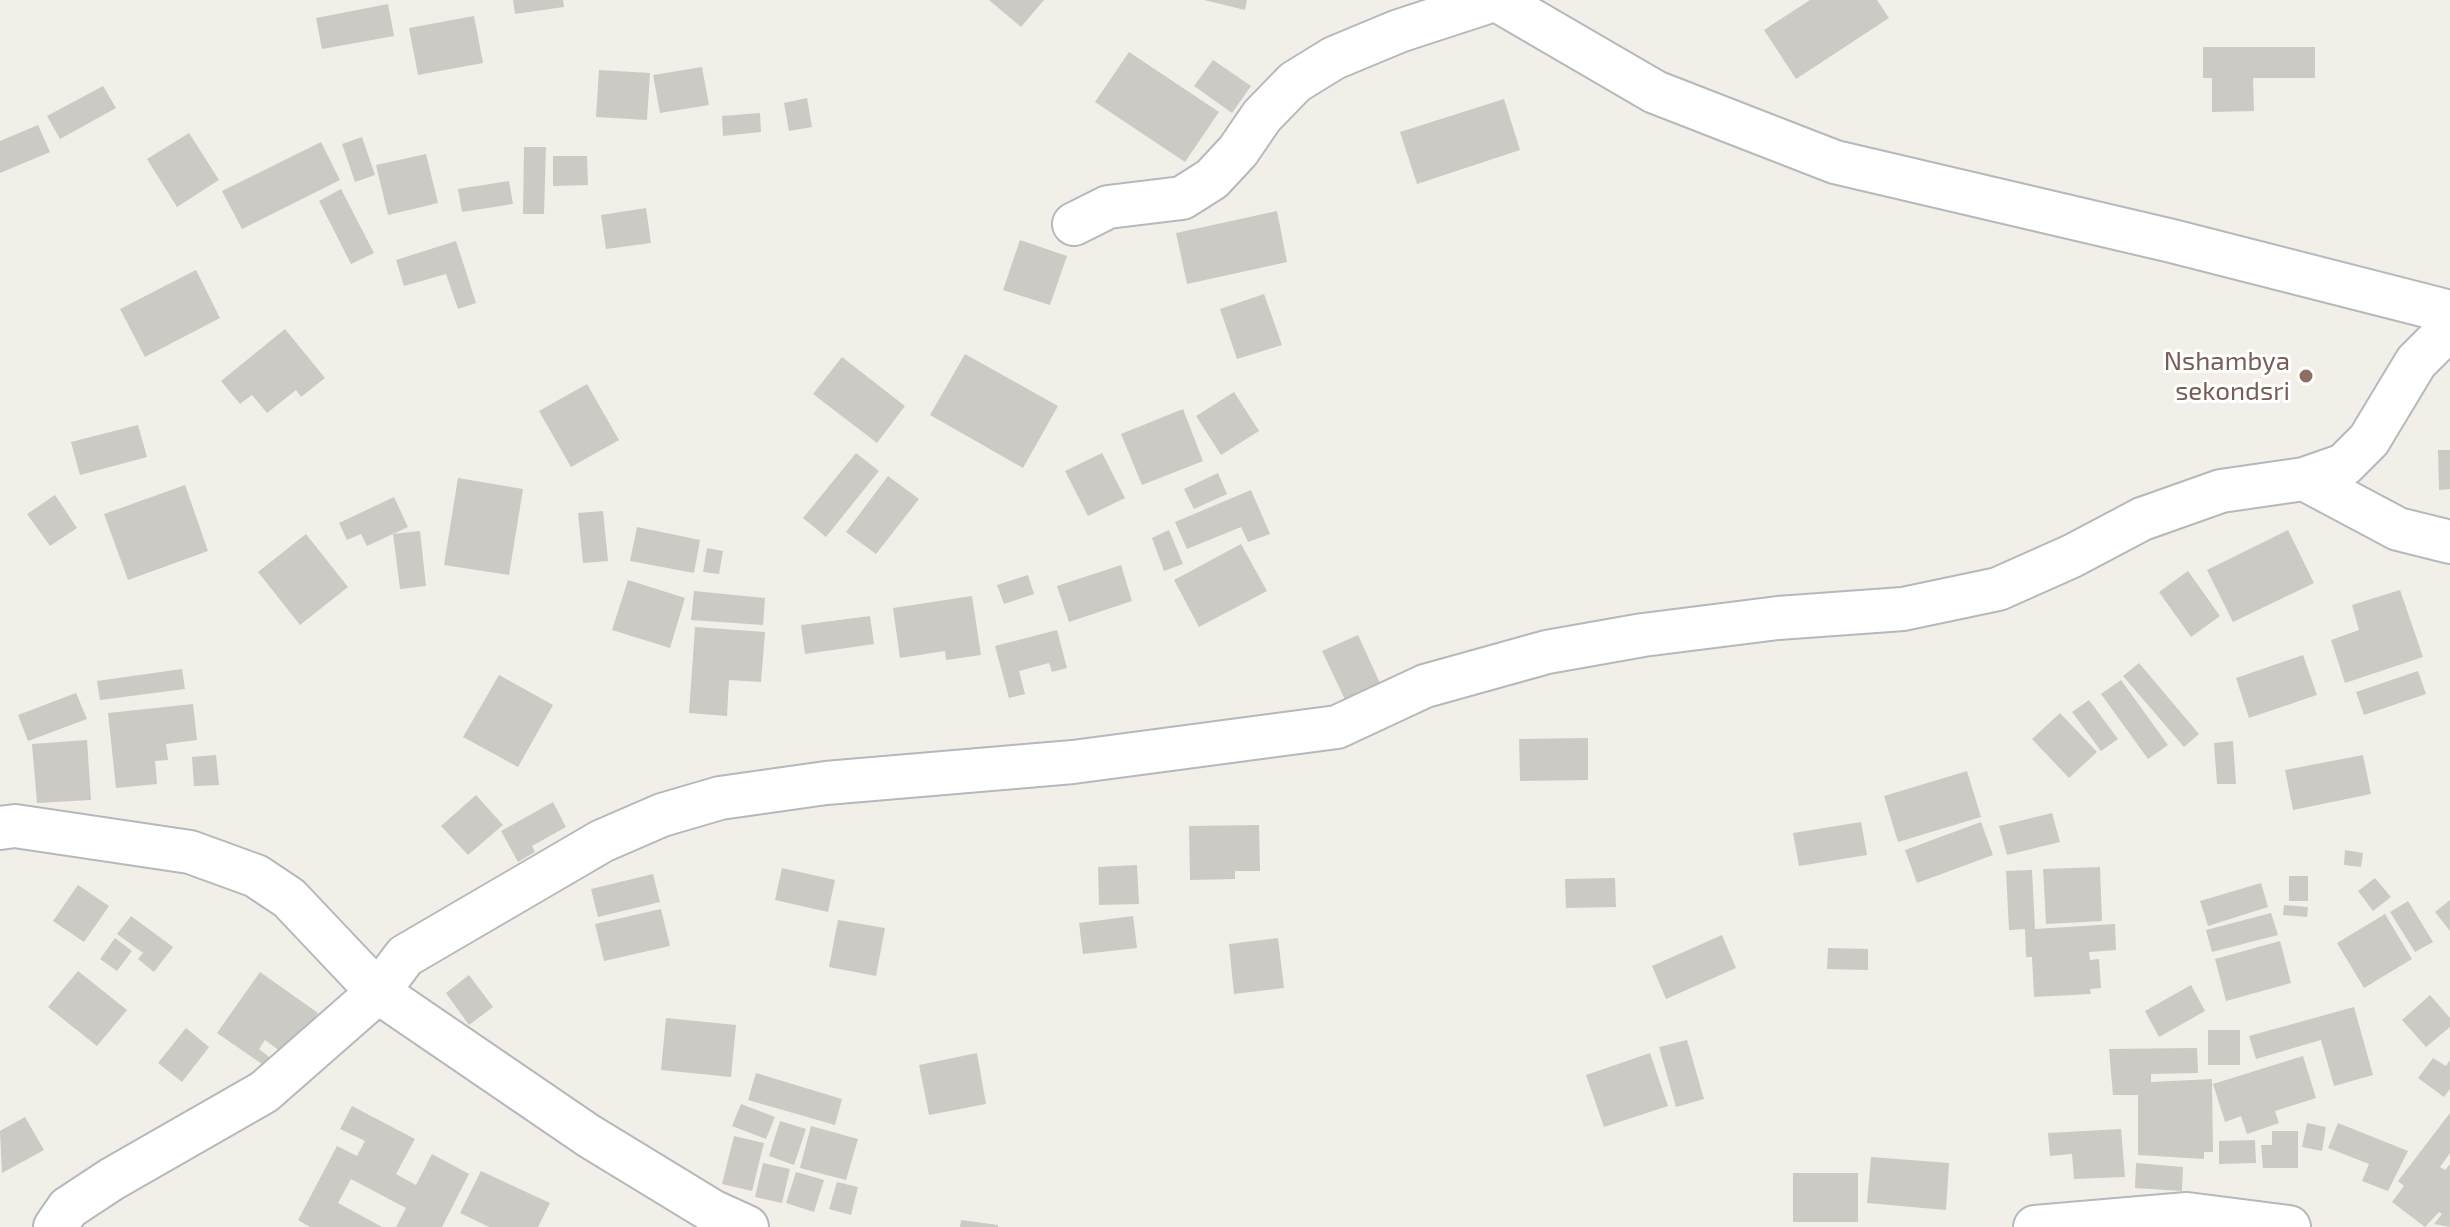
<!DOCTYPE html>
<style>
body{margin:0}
canvas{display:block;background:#f1efe8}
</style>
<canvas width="2450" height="1227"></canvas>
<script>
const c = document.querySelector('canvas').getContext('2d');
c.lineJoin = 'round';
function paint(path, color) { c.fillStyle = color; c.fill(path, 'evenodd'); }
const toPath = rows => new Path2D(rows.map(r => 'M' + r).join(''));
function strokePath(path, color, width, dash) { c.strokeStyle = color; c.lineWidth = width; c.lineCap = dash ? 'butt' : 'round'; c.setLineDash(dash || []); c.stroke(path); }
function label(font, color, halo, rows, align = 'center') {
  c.font = font + ' "Exo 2",sans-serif'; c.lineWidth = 6; c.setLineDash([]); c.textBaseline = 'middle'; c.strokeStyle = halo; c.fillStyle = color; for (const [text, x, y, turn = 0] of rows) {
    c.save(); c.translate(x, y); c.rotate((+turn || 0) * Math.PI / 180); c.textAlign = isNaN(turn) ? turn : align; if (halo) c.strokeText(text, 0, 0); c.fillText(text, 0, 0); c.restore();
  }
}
paint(toPath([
 [513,0,563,0,564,7,515,14],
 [989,0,1044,0,1021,27],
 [1204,0,1247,0,1245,10],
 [1810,0,1877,0,1889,18,1796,79,1764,30],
 [388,4,394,36,322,49,316,18],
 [474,16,483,63,418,75,409,28],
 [2203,47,2315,47,2315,78,2253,78,2254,111,2212,112,2212,78,2203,78],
 [1129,52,1219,112,1185,162,1095,102],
 [1213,60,1251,86,1232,113,1194,86],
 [702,67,709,105,660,113,653,75],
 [599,70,650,73,647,120,596,117],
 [103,86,116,108,60,139,47,116],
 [807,98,812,127,789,131,784,103],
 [1504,99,1520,150,1417,184,1400,132],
 [760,113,761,132,723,136,722,116],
 [38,125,50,152,0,173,0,141],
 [189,133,219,180,177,207,147,159],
 [362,137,375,175,355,182,342,144],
 [321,142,340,180,242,229,222,191],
 [524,147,546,147,544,214,523,214],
 [426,154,438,203,388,215,376,165],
 [553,156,587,156,588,185,553,186],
 [509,181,513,204,462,212,458,189],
 [341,189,374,253,351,264,319,201],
 [646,208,651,243,606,249,601,215],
 [1277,211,1287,262,1187,284,1176,233],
 [1020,240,1067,256,1050,305,1003,290],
 [456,241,476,303,458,309,446,274,404,286,396,260],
 [196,270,220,318,145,357,120,309],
 [1264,294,1282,345,1237,359,1220,309],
 [285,329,325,378,301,397,296,390,267,413,252,395,240,404,221,381],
 [965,354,1058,406,1023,468,930,415],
 [842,357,905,406,877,443,813,394],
 [587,384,619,440,571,467,539,411],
 [1234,392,1259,431,1221,455,1196,416],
 [1183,409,1203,461,1142,485,1121,434],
 [138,425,147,457,80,475,71,442],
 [2438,450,2450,450,2450,489,2439,490],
 [856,453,879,471,826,537,803,518],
 [1102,453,1125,498,1088,516,1065,471],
 [1218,473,1227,494,1194,509,1184,489],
 [888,476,919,499,876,554,846,532],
 [458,478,523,489,509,575,444,565],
 [185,485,208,551,128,580,104,514],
 [1251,490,1270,534,1248,542,1241,527,1187,549,1175,522],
 [55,495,77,528,50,546,27,514],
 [394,497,408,527,367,546,361,534,347,540,339,523],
 [603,511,608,561,583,563,578,513],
 [637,527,700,540,694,573,630,561],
 [1169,530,1183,564,1164,571,1152,538],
 [2288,530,2314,583,2233,622,2207,570],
 [420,531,426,586,400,589,393,534],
 [306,534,348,587,300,625,258,572],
 [1241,544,1267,591,1199,627,1174,580],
 [707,548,723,551,719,574,703,572],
 [1121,565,1132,601,1069,622,1057,586],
 [2188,571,2220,616,2191,637,2159,592],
 [1028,575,1034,594,1004,604,997,585],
 [628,580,685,598,670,648,612,630],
 [2400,590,2423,657,2345,683,2331,640,2359,630,2352,605],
 [694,591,765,598,763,625,691,620],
 [972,596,981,655,946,660,945,651,900,658,893,608],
 [870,616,874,644,805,654,801,625],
 [695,627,765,632,761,682,729,680,727,716,689,713],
 [1057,630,1067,668,1052,672,1049,663,1019,671,1025,694,1009,698,995,646],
 [1358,635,1384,692,1349,708,1322,651],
 [2303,655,2317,695,2249,718,2236,678],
 [2139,663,2199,734,2184,747,2123,676],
 [182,669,185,689,100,700,97,681],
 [2418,671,2426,694,2364,715,2356,692],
 [499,675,553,705,518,767,463,737],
 [2121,680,2168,745,2148,759,2101,694],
 [76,693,87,719,28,741,18,715],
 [2089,700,2118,739,2101,751,2072,712],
 [193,704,197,740,166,744,168,760,155,761,157,784,116,788,108,713],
 [2060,713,2097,752,2069,778,2032,739],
 [1588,738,1588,780,1520,781,1519,739],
 [87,740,91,800,37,803,32,744],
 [2233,741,2236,784,2217,784,2214,743],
 [216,755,219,785,194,786,192,757],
 [2363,755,2371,794,2293,810,2285,770],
 [1967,771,1981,817,1898,842,1884,796],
 [476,795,503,825,468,855,441,826],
 [553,802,566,827,532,846,535,852,518,862,501,831],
 [2052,813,2060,842,2007,855,1999,826],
 [1861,822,1867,855,1799,866,1793,833],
 [1981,822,1993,855,1917,883,1905,850],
 [1259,825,1260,871,1235,871,1235,879,1190,880,1189,826],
 [2345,850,2363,853,2361,867,2344,865],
 [1137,865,1139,904,1099,905,1098,867],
 [2100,867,2102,921,2046,924,2043,869],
 [782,868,835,880,828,912,775,900],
 [2032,870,2035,929,2115,924,2116,950,2089,952,2090,960,2099,959,2101,988,2090,989,2091,994,2034,997,2032,957,2026,957,2025,929,2009,930,2006,871],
 [653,874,660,902,598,917,591,889],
 [2289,876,2308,876,2308,901,2289,901],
 [1615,878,1616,907,1566,908,1565,879],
 [2375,878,2391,897,2373,911,2358,891],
 [2261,883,2268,907,2208,926,2200,901],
 [78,885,109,906,84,942,53,921],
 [2450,900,2450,931,2435,912],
 [2408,901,2433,942,2415,952,2390,912],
 [2284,905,2308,907,2307,917,2283,915],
 [661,909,670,946,604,961,595,924],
 [2271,913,2278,935,2212,952,2206,930],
 [2385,914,2412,959,2364,988,2337,943],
 [131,916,173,947,154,972,138,959,143,953,117,934],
 [1133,916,1137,948,1083,954,1079,923],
 [838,920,885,928,876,976,829,967],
 [1722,935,1736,968,1666,999,1652,966],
 [115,938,132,951,117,971,100,959],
 [1278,938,1284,988,1234,994,1229,944],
 [2280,941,2291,983,2226,1001,2215,959],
 [1828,948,1868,949,1868,970,1827,969],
 [78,971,127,1010,97,1046,48,1007],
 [260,972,318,1013,275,1073,217,1033],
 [265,1040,280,1051,273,1060,259,1049],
 [469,975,493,1007,469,1025,446,993],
 [2191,985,2205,1011,2159,1037,2145,1011],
 [2430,995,2450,1018,2450,1027,2426,1047,2402,1020],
 [2354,1007,2373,1075,2334,1086,2321,1040,2256,1059,2249,1036],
 [666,1018,736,1025,731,1077,661,1070],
 [186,1028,209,1047,182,1082,158,1063],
 [2208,1030,2240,1030,2240,1065,2208,1065],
 [1687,1040,1704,1099,1676,1107,1659,1047],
 [2197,1048,2198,1073,2151,1074,2151,1082,2212,1079,2213,1152,2204,1152,2204,1159,2138,1155,2138,1095,2113,1095,2109,1049],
 [977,1053,986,1104,929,1115,919,1065],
 [1650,1053,1668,1106,1604,1127,1586,1075],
 [2303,1056,2316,1098,2275,1111,2279,1123,2247,1134,2241,1116,2225,1122,2213,1084],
 [2433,1058,2446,1066,2450,1060,2450,1089,2444,1097,2418,1078],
 [756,1073,842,1099,835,1125,748,1100],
 [741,1104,775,1117,766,1139,732,1126],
 [352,1106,415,1139,396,1174,416,1185,432,1154,469,1174,442,1227,396,1227,406,1208,351,1179,338,1203,382,1227,310,1227,298,1220,337,1146,357,1156,365,1141,340,1129],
 [2450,1113,2450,1153,2440,1167,2445,1170,2450,1164,2450,1227,2434,1224,2442,1214,2439,1212,2425,1227,2392,1202,2404,1186,2398,1181],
 [25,1117,44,1150,2,1173,0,1131],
 [780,1121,806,1129,794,1165,769,1156],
 [2307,1123,2326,1127,2322,1151,2302,1147],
 [2338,1123,2408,1151,2388,1191,2362,1181,2369,1164,2328,1148],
 [811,1126,858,1139,846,1180,800,1168],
 [2121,1129,2125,1177,2074,1179,2072,1154,2050,1156,2048,1133],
 [2272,1131,2298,1131,2298,1168,2263,1168,2261,1145,2272,1145],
 [734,1136,764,1143,752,1191,722,1184],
 [2255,1140,2256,1163,2219,1164,2219,1141],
 [1871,1157,1949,1163,1946,1210,1867,1203],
 [763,1163,790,1169,782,1203,755,1197],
 [2136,1163,2183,1167,2182,1191,2135,1188],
 [481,1171,550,1203,538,1227,489,1227,460,1213],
 [796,1172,824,1180,814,1212,786,1203],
 [1793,1173,1858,1173,1858,1222,1793,1222],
 [837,1182,858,1187,851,1215,829,1209],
 [961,1220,998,1225,998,1227,960,1227]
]), '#cccac5');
const street = toPath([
 [1497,0,1655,92,1835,162,2172,241,2450,312],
 [1074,224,1108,207,1182,198,1212,179,1238,151,1262,116,1295,82,1334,58,1399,31,1494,0],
 [2304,479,2398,529,2450,542],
 [0,828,15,826,190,852,256,876,289,898,378,992,589,1136,712,1211,747,1227],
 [55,1227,68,1208,112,1179,264,1092,378,992,405,956,602,841,662,815,720,798,826,783,1073,762,1337,727,1425,686,1547,652,1643,635,1778,618,1903,609,1998,589,2072,556,2142,519,2221,491,2304,479,2344,465,2369,440,2416,362,2450,328],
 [2035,1227,2187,1214,2289,1227]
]);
strokePath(street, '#b5b8bc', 46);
strokePath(street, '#fff', 42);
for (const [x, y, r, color] of [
 [2306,376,8,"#8d6e63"]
]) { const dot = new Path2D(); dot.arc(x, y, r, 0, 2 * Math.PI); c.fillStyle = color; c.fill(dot); strokePath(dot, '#fff', 3); }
label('26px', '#785e54', '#fff', [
 ["Nshambya",2290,361],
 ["sekondsri",2290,391]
], 'right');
</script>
